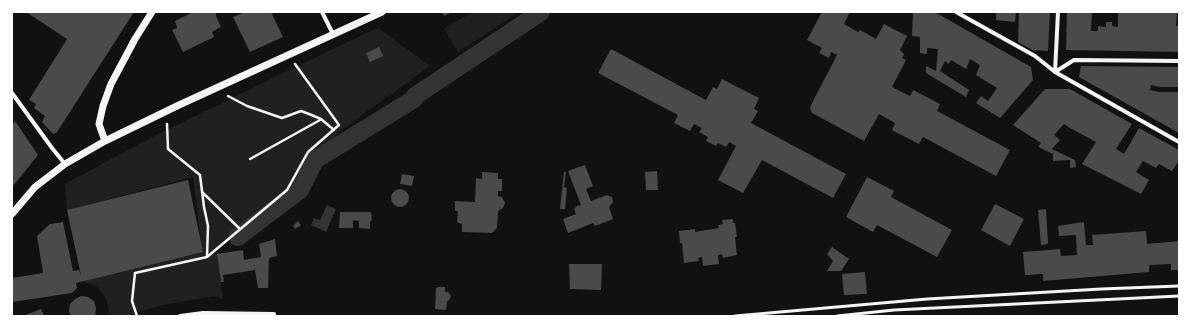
<!DOCTYPE html>
<style>
body{margin:0}
#map{position:relative;width:1191px;height:328px;overflow:hidden;background:#111;font-family:"IBM Plex Sans",sans-serif}
canvas{display:block}
.frame{position:absolute;inset:0;border:13px solid #fff;pointer-events:none}
</style>
<div id="map">
<canvas width="1191" height="328"></canvas>
<div class="frame"></div>
</div>
<script>
const c = document.querySelector('canvas').getContext('2d');
c.lineJoin = 'round';
function paint(path, color) { c.fillStyle = color; c.fill(path, 'evenodd'); }
const toPath = rows => new Path2D(rows.map(r => 'M' + r).join(''));
function strokePath(path, color, width, dash) { c.strokeStyle = color; c.lineWidth = width; c.lineCap = dash ? 'butt' : 'round'; c.setLineDash(dash || []); c.stroke(path); }
paint(toPath([
 [473,12,519,12,458,52,444,28],
 [378,28,430,66,343,129,305,163,295,189,220,248,211,253,217,254,223,300,214,296,158,306,127,316,108,316,109,311,106,298,98,287,82,281,202,252,193,177,67,210,65,184,154,136,337,47]
]), '#202020');
paint(toPath([
 [327,205,336,209,326,232,311,225,314,218,320,220]
]), '#333');
strokePath(toPath([
 [238,237,300,190,315,160,414,99,415,96,541,12]
]), '#333', 18);
paint(toPath([
 [26,12,81,12,83,13,84,12,134,12,57,132,53,134,42,122,45,116,34,108,36,104,29,100,67,39],
 [193,12,216,12,216,16,221,27,212,32,214,37,183,52,172,30,177,28,175,21],
 [245,12,271,12,283,37,250,52,233,17],
 [442,12,452,12,444,16],
 [822,12,850,12,844,24,858,32,860,30,876,39,884,24,907,36,900,50,904,54,902,58,906,60,892,87,910,96,913,90,940,104,937,111,1010,150,996,176,923,137,919,144,892,130,895,123,879,114,864,141,812,113,810,108,812,103,837,55,831,52,829,58,819,53,822,48,807,40],
 [913,12,934,12,940,15,1031,67,1033,80,1000,118,976,103,981,96,988,101,997,88,976,75,980,65,970,59,966,69,951,60,949,64,945,61,940,71,969,90,966,97,926,73,926,66,936,71,938,49,927,48,927,54,920,53,920,37,912,36],
 [996,12,1016,12,1015,22,996,20],
 [1019,12,1050,12,1048,51,1032,50,1018,42],
 [1067,12,1092,12,1091,31,1098,31,1098,26,1106,27,1106,22,1112,22,1112,26,1118,27,1118,12,1177,12,1176,26,1179,26,1179,52,1066,50],
 [379,47,383,56,370,62,366,53],
 [611,49,706,100,713,87,717,89,722,79,759,98,754,109,758,111,751,123,846,174,833,198,762,160,743,193,718,180,736,146,729,142,726,147,718,143,716,146,706,141,708,137,699,132,702,128,694,124,690,131,674,123,678,115,598,73],
 [1081,66,1179,67,1179,87,1160,87,1151,85,1150,90,1159,92,1179,92,1179,133,1079,77],
 [1045,89,1070,89,1132,124,1116,149,1124,154,1139,128,1179,150,1179,162,1178,162,1172,171,1159,164,1156,168,1143,161,1136,172,1149,180,1141,194,1082,164,1096,142,1070,128,1064,124,1054,135,1060,140,1052,149,1075,160,1076,167,1070,168,1070,160,1053,161,1053,154,1038,147,1041,143,1013,125],
 [15,121,38,155,13,186,12,184,12,124],
 [585,165,593,186,586,189,591,201,607,195,612,197,613,202,609,207,613,219,595,226,593,223,568,233,563,219,576,214,574,209,577,206,581,205,568,171],
 [657,171,658,190,646,190,645,172],
 [482,172,498,173,498,179,502,179,502,191,498,191,498,196,502,197,505,203,503,208,498,211,497,228,492,233,462,232,462,224,457,222,458,211,455,211,455,201,475,202,476,178,482,179],
 [564,172,566,172,564,187,567,188,565,209,560,209],
 [402,174,414,176,412,186,400,184],
 [867,177,894,191,891,197,952,230,937,257,877,225,873,232,846,217],
 [188,180,203,252,76,283,77,288,72,293,12,302,12,278,43,273,37,236,50,224,63,222,73,271,79,270,81,276,67,210],
 '391 198a9 9 0 1 1 18 0a9 9 0 1 1-18 0Z',
 [995,204,1024,219,1010,246,981,230],
 [1046,209,1048,244,1041,245,1038,210],
 [340,212,371,212,372,221,370,220,370,229,359,228,359,221,353,220,353,228,339,228],
 [733,219,733,223,735,223,737,237,735,237,737,255,723,258,722,254,718,255,719,264,703,266,702,257,698,258,699,261,684,263,682,243,680,243,679,231,695,229,695,232,719,228,718,225,723,224,722,220],
 [298,221,301,225,295,229,293,226],
 [1084,222,1086,245,1093,245,1092,235,1146,231,1147,244,1179,241,1179,270,1171,270,1171,264,1149,265,1149,272,1043,281,1043,274,1025,275,1023,252,1060,249,1061,256,1077,255,1076,235,1059,236,1058,226],
 [275,239,277,256,269,258,268,288,258,288,255,270,223,275,224,282,221,282,217,254,243,250,244,260,261,257,259,244],
 [832,247,849,259,841,271,827,271,833,261,827,254],
 [569,264,602,264,601,290,570,289],
 [865,272,867,294,844,295,842,274],
 [438,287,445,287,445,292,448,292,451,296,449,300,447,301,446,310,435,309,436,288],
 [81,296,88,297,94,301,96,308,95,316,71,316,69,311,70,304,75,299],
 [41,309,44,316,23,316]
]), '#4a4a4a');
strokePath(toPath([
 [228,96,247,106,282,118,301,111,309,114,321,119,334,130],
 [167,124,168,149,200,175,204,207,208,226,207,257],
 [250,159,320,120],
 [202,192,240,229],
 [137,316,132,301,135,273,207,257,287,190,308,152,339,125,295,64]
]), '#f5f5f5', 2.5);
strokePath(toPath([
 [735,316,927,299,1101,289,1179,286],
 [837,316,894,310,1179,296]
]), '#f5f5f5', 3);
strokePath(toPath([
 [322,12,333,34],
 [956,12,1035,56,1055,72,1179,142],
 [1055,72,1074,60,1179,61],
 [1055,72,1058,12],
 [12,93,52,148,65,164],
 [180,316,203,313,274,314,274,316]
]), '#f5f5f5', 4);
strokePath(toPath([
 [105,141,99,124,103,106,111,84,135,39,152,12],
 [12,214,35,187,65,164,105,141,179,105,382,12]
]), '#f5f5f5', 7);
</script>
